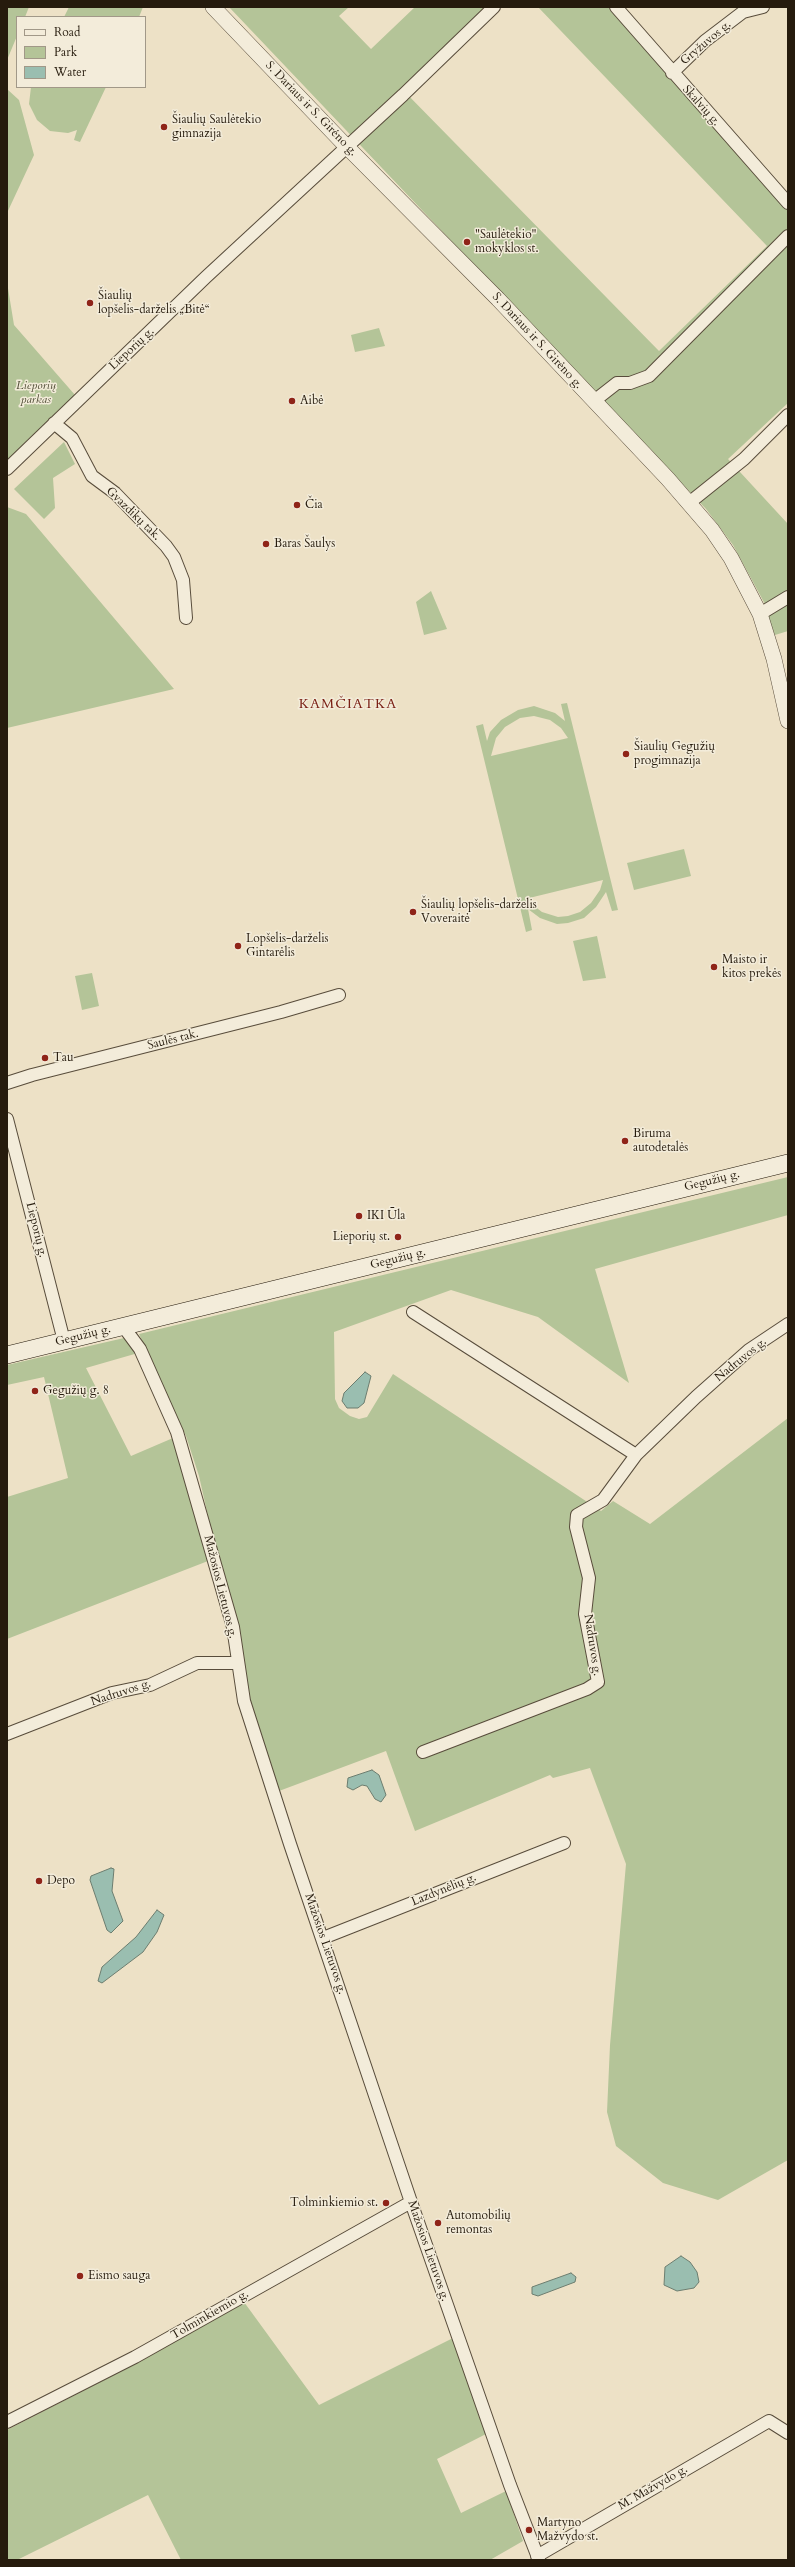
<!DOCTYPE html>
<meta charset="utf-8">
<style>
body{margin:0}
#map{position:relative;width:795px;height:2567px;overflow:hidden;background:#ede1c6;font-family:Cardo,serif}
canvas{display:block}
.frame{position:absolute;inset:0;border:8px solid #261b0d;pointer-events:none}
.legend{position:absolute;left:16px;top:16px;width:130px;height:72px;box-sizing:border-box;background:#f3ecda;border:1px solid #a19888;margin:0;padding:5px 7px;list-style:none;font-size:12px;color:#261b0d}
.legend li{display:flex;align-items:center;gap:8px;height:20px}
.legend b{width:20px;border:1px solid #a19888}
</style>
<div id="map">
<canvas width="795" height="2567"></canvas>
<div class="frame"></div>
<ul class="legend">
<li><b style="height:5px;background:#f3ecda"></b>Road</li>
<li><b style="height:11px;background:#b4c498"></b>Park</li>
<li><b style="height:11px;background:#9abeb0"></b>Water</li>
</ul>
</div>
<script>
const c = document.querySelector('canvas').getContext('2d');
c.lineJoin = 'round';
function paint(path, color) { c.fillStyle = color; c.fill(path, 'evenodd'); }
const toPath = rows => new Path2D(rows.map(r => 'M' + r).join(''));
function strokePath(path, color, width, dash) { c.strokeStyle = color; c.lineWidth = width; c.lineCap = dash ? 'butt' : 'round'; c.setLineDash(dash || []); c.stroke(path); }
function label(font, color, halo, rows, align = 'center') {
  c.font = font + ' Cardo,serif'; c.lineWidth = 3; c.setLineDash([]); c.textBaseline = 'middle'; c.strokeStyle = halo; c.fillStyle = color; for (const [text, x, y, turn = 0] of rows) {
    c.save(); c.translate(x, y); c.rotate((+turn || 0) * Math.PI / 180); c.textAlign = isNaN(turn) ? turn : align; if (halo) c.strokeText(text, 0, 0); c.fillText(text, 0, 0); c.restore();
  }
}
paint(toPath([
 [7,7,29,7,25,17,17,17,17,36,7,60],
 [69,7,143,7,139,17,64,17],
 [229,7,349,7,339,16,371,49,415,7,485,7,401,88,659,351,767,246,538,7,608,7,788,209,788,403,728,459,788,524,788,591,766,606,733,545,706,509],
 [31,87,106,87,80,142,74,140,77,130,68,133,50,131,37,120,29,104],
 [7,89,19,100,34,155,7,213],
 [7,282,14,325,75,395,7,461],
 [379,328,385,346,355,352,351,335],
 [64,442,75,464,53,478,55,508,44,519,14,489],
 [7,507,26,514,174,689,7,728],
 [431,591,447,629,424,635,416,602],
 [788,604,788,631,775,635,767,614],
 [567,703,618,910,612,911,606,892,596,907,584,918,568,923,557,924,540,918,528,909,532,930,526,932,476,726,483,724,487,741,490,732,501,720,518,710,534,706,555,713,565,721,561,704],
 [534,716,550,720,561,728,568,738,491,756,496,738,505,727,520,718],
 [603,880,600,890,591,903,580,912,568,916,558,917,542,912,525,899],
 [684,849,691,876,634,890,627,863],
 [597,936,606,978,583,981,573,941],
 [92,973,99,1006,82,1010,75,976],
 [788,1177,788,1215,595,1269,629,1383,538,1317,451,1290,334,1332,335,1399,339,1408,350,1416,359,1419,367,1417,393,1374,601,1511,613,1501,650,1524,788,1418,788,2160,718,2200,663,2183,616,2146,607,2112,610,2045,626,1864,590,1768,553,1778,550,1775,415,1831,386,1751,279,1791,252,1712,199,1476,186,1436,139,1334],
 [124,1338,138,1353,86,1368,131,1456,173,1438,208,1561,7,1639,7,1497,68,1478,44,1377,7,1385,7,1365],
 [244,2302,319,2405,453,2338,486,2434,437,2459,461,2513,506,2491,523,2541,490,2560,181,2560,148,2495,17,2560,7,2560,7,2430,106,2379]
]), '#b4c498');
const water = toPath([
 [365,1372,371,1376,364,1403,358,1408,347,1408,342,1401,344,1393,365,1372],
 [372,1770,379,1775,386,1795,381,1802,375,1799,367,1786,362,1785,353,1790,347,1787,348,1778,372,1770],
 [111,1868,114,1869,112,1891,123,1921,111,1933,107,1930,90,1880,91,1876,111,1868],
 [157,1910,164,1915,157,1932,143,1952,102,1983,98,1981,102,1967,136,1937,157,1910],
 [681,2256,690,2262,697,2272,699,2282,694,2288,677,2291,664,2285,665,2267,681,2256],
 [571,2273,576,2277,575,2282,538,2296,532,2294,532,2287,571,2273]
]);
paint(water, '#9abeb0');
strokePath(water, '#6c7d6f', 1);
const minor = toPath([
 [616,7,788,203],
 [672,73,705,41,743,12,763,7],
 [594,401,617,383,630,383,649,376,788,236],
 [54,423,72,438,92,476,115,493,166,546,174,557,183,580,186,618],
 [7,469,206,277,403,95,494,7],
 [689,503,744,459,788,415],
 [760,614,788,597],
 [7,1083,32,1075,281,1012,339,995],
 [7,1119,64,1341],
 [413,1312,636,1455],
 [123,1326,140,1349,177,1432,233,1627,244,1701,290,1844,411,2202,510,2485,539,2560],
 [7,1734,112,1693,150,1685,197,1663,237,1663],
 [423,1752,587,1689,598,1682,585,1614,589,1578,576,1527,577,1515,603,1500,636,1455,696,1397,749,1350,788,1324],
 [323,1938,564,1843],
 [7,2422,135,2357,411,2202],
 [537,2556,769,2421,788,2433]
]);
const tertiary = toPath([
 [213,7,346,146,498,299,668,479,712,530,731,558,760,614,774,659,788,721]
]);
const secondary = toPath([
 [7,1355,788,1163]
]);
strokePath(minor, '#584c3b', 14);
strokePath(tertiary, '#584c3b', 16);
strokePath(secondary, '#261b0d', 18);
strokePath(minor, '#f3ecda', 12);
strokePath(tertiary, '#f3ecda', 15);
strokePath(secondary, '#f3ecda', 17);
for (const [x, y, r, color] of [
 [164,127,4,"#8f2418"],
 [467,242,4,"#8f2418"],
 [90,303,4,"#8f2418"],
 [292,401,4,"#8f2418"],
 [297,505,4,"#8f2418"],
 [266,544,4,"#8f2418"],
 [626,754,4,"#8f2418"],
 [413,912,4,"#8f2418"],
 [238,946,4,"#8f2418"],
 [714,967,4,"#8f2418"],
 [45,1058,4,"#8f2418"],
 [625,1141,4,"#8f2418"],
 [359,1216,4,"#8f2418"],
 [398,1237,4,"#8f2418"],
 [35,1391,4,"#8f2418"],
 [39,1881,4,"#8f2418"],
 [386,2203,4,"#8f2418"],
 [438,2223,4,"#8f2418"],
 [80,2276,4,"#8f2418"],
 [529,2530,4,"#8f2418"]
]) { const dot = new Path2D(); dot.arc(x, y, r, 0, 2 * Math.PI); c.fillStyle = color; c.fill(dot); strokePath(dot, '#f3ecda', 1.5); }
label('12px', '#261b0d', '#f3ecda', [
 ["Gryžuvos g.",706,43,-40],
 ["Skalvių g.",701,106,48],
 ["S. Dariaus ir S. Girėno g.",311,109,46],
 ["S. Dariaus ir S. Girėno g.",537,341,47],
 ["Lieporių g.",132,349,-43],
 ["Gvazdikų tak.",133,514,44],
 ["Saulės tak.",173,1040,-14],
 ["Gegužių g.",712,1181,-14],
 ["Lieporių g.",36,1230,76],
 ["Gegužių g.",398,1259,-14],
 ["Gegužių g.",83,1336,-14],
 ["Nadruvos g.",741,1360,-39],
 ["Mažosios Lietuvos g.",220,1587,76],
 ["Nadruvos g.",592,1645,81],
 ["Nadruvos g.",121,1693,-18],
 ["Lazdynėlių g.",444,1890,-22],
 ["Mažosios Lietuvos g.",325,1944,71],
 ["Mažosios Lietuvos g.",428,2251,71],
 ["Tolminkiemio g.",210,2315,-30],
 ["M. Mažvydo g.",653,2488,-30]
]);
label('12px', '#261b0d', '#f3ecda', [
 ["Šiaulių Saulėtekio",172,120],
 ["gimnazija",172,134],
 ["\"Saulėtekio\"",475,235],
 ["mokyklos st.",475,249],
 ["Šiaulių",98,296],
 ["lopšelis-darželis „Bitė“",98,310],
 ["Aibė",300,401],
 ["Čia",305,505],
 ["Baras Šaulys",274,544],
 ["Šiaulių Gegužių",634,747],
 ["progimnazija",634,761],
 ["Šiaulių lopšelis-darželis",421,905],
 ["Voveraitė",421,919],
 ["Lopšelis-darželis",246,939],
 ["Gintarėlis",246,953],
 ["Maisto ir",722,960],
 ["kitos prekės",722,974],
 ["Tau",53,1058],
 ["Biruma",633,1134],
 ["autodetalės",633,1148],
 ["IKI Ūla",367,1216],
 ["Lieporių st.",390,1237,"right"],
 ["Gegužių g. 8",43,1391],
 ["Depo",47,1881],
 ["Tolminkiemio st.",378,2203,"right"],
 ["Automobilių",446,2216],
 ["remontas",446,2230],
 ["Eismo sauga",88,2276],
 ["Martyno",537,2523],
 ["Mažvydo st.",537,2537]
], 'left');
label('italic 12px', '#514e37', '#f3ecda', [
 ["Lieporių",36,386],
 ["parkas",36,400]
]);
c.letterSpacing = '1px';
label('14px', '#7a1f14', '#f3ecda', [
 ["KAMČIATKA",348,705]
]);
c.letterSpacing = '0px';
</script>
